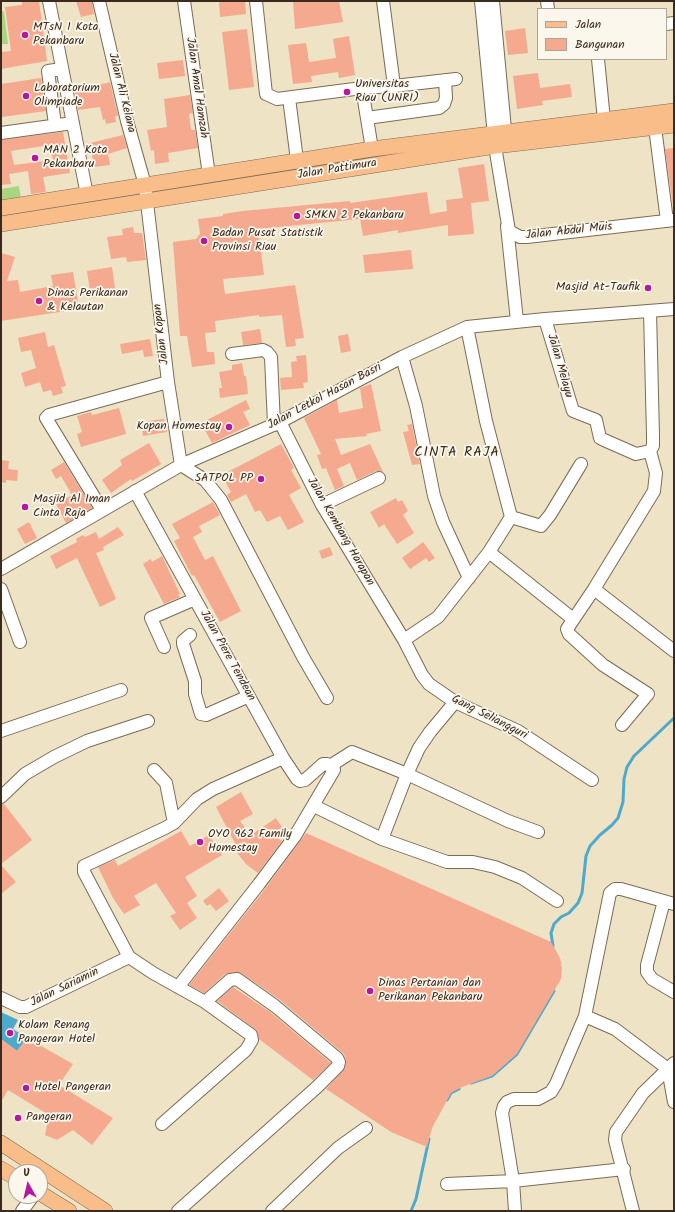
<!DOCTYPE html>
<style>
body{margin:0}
#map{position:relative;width:675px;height:1212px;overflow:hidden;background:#efe3c5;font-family:Kalam,sans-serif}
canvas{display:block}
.frame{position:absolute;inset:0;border:2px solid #3b2a1e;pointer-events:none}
.legend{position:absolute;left:537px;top:8px;width:130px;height:52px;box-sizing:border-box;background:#fbf7ec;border:1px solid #aea59a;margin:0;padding:5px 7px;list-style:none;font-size:12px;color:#3b2a1e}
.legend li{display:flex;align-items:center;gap:8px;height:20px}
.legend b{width:20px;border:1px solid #aea59a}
.north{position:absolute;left:8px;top:1164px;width:40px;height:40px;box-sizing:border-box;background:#fbf7ec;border:1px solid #aea59a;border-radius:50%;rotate:352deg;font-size:11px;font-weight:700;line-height:16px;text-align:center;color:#3b2a1e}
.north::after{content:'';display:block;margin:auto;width:14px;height:18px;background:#b5179e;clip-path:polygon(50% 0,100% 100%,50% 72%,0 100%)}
</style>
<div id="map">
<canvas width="675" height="1212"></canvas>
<div class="frame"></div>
<ul class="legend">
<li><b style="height:5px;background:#f9bd89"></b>Jalan</li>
<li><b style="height:11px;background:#f5a98e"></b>Bangunan</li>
</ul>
<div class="north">U</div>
</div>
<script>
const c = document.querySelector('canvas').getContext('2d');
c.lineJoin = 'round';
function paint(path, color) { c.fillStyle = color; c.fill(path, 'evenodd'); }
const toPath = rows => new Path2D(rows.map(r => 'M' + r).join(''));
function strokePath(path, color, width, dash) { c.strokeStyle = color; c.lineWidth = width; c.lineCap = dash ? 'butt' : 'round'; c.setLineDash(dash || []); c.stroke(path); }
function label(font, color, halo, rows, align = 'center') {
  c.font = font + ' Kalam,sans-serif'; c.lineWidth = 3.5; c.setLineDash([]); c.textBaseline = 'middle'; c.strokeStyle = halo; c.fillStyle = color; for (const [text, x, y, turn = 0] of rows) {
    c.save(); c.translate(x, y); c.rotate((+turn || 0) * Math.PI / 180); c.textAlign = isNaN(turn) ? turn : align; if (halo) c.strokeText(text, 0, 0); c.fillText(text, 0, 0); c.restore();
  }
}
paint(toPath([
 [4,11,8,44,1,44,1,12],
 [19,186,21,199,1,202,1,189]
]), '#a9d581');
paint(toPath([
 [1,1012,18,1020,13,1029,27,1038,17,1051,1,1039]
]), '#4daacc');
strokePath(toPath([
 [553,946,551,933,554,924,561,917,569,913,578,903,582,893,586,856,590,846,600,835,612,825,618,818,623,802,624,779,627,767,634,756,674,718],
 [471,1083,492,1076,517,1054,554,991],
 [447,1100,451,1093,459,1089],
 [411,1211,416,1199,429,1139]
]), '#4daacc', 3);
paint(toPath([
 [30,1,39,1,47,61,1,69,1,52,11,51,5,7,22,5,22,2],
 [76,1,92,1,94,14,81,17],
 [219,1,245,1,246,14,220,17],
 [293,1,339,1,343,22,295,29],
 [525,28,528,53,508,55,505,31],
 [247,29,254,87,229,90,222,32],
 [349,36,355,75,339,78,338,72,311,76,312,82,293,84,288,45,306,43,309,62,336,58,333,39],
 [183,60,185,76,159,79,157,63],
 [538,73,540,88,570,84,572,97,542,101,543,105,517,109,513,76],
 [41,78,46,111,2,117,1,84],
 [110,82,118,116,115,116,116,122,106,124,105,119,103,120,100,107,78,110,75,91,95,88,95,86],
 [190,95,193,113,189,114,191,130,195,130,198,148,168,153,169,162,155,164,154,150,151,151,147,130,167,127,164,99],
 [63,132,70,173,43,177,46,192,31,194,28,171,9,174,11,184,1,185,1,140],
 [50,145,53,160,14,165,11,151],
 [123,135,127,148,108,154,110,165,94,167,90,143],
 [674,148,674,213,665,149],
 [484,164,489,201,471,203,474,234,448,236,448,225,398,233,398,230,363,236,360,219,258,229,264,275,223,279,225,294,295,285,304,338,295,339,296,346,286,347,282,315,259,317,259,315,215,321,216,332,205,333,207,352,214,352,215,364,192,367,187,336,180,336,173,242,196,239,200,234,198,219,223,216,223,214,242,211,350,201,350,203,427,192,430,214,447,211,446,200,463,198,458,168],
 [133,227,134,233,142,233,146,260,127,262,126,257,111,259,107,237,123,235,122,229],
 [411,250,413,269,365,273,363,255],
 [1,253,15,257,7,281,18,280,20,292,53,286,51,275,73,272,79,309,1,321],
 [112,267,116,295,91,298,87,271],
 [260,329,262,343,243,345,241,332],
 [45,332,48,347,54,345,66,386,61,387,63,393,53,396,51,390,43,392,40,382,25,387,21,373,36,368,31,350,21,352,18,338],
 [348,334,351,351,341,353,338,336],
 [150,339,153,356,144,357,143,350,122,354,120,344],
 [306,355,308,382,303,383,304,388,281,390,280,378,292,377,291,362,297,361,296,356],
 [242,363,244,376,246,376,248,394,220,398,219,388,222,388,219,372,232,370,232,365],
 [371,384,381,431,366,434,367,436,335,439,341,455,370,444,383,472,376,471,357,480,350,463,337,469,344,486,335,490,326,468,322,469,317,455,321,454,304,418,337,400,339,413,363,408,360,388],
 [246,400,250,409,243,412,250,425,212,443,201,423],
 [119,408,126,434,81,447,77,434,82,432,77,416,91,412,92,415],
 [164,419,167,432,143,436,141,422],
 [412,424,420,464,412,465,403,432,409,431,407,425],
 [149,443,161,464,132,481,131,479,111,493,102,480,122,465,120,460],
 [281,444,294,468,291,470,301,488,289,495,304,522,288,530,280,516,267,522,260,510,255,512,246,494,231,502,227,495,231,492,222,475],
 [1,460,9,461,8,469,18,470,17,481,6,480,6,483,1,482],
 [64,462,92,508,66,523,56,504,72,495,61,476,56,479,51,470],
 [396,498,398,502,402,500,408,511,403,515,414,533,397,544,384,524,379,528,370,512],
 [213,502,220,515,199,526,202,532,193,537,205,560,213,556,241,611,220,622,194,575,192,576,174,541,180,538,172,524],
 [29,522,37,538,25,544,17,529],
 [118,527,124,535,103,547,104,550,96,553,116,599,100,607,77,558,56,569,50,556,77,542,76,539,83,535,85,537,96,532,99,539],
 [423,542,435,558,429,562,426,558,410,569,402,558],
 [330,547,333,555,322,559,319,551],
 [162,556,180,594,178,595,180,597,164,604,143,564,151,559,152,562],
 [241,792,253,814,240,821,251,835,276,818,283,829,274,835,282,841,258,873,246,864,234,849,237,847,216,807],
 [1,804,4,804,32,840,1,864],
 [181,831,190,846,209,835,222,855,185,877,197,896,187,903,197,918,180,930,170,916,176,913,156,883,134,896,140,905,124,914,113,898,98,867,115,860,118,866],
 [306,833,551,942,560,958,562,968,561,979,517,1054,492,1076,462,1087,451,1093,432,1128,427,1147,391,1132,326,1089,345,1068,346,1059,344,1054,280,1000,241,973,236,972,225,974,204,993,189,985,265,889],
 [1,865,16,882,1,894],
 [219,888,229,901,216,911,210,904,207,906,203,901],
 [233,987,270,1012,331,1063,313,1080,259,1039,255,1029,217,1001],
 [27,1038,73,1064,59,1085,113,1118,92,1145,73,1130,57,1140,45,1135,49,1115,8,1090,1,1102,1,1039,17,1051]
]), '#f5a98e');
const minor = toPath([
 [49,1,87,195],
 [99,1,127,121,145,185,168,382,181,465,205,480,221,500,303,657,327,698],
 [184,1,209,175],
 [256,1,266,94,277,99,362,88,394,86,383,1],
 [481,1,495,146,509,231,520,237,527,237,674,220],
 [493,1,506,140],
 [547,1,548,9],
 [666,24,674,23],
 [598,59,604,120],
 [394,86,456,79],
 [362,88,372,149],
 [289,98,297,160],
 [367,118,439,108,444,104,446,98,445,80],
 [55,125,48,71,62,69],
 [655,127,667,221],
 [1,133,73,123],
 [507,226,517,321],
 [545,319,573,411,596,420,600,438,604,440,636,454,650,451],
 [467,327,486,421,511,517],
 [232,354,263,350,267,352,271,357,274,425],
 [402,357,416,406,434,496,443,522,469,578],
 [280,422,322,505,404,640,422,675,429,684,455,702,518,731,592,780],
 [135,491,283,758,297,779,300,781,305,780,323,764,327,764,334,770],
 [322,505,379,478],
 [102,510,46,418,49,415,168,382],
 [511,517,541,526,550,515,581,464],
 [489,552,573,619],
 [1,569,181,465,280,422,402,357,467,327,545,319,674,309],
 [1,589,20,642],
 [594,589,674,651],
 [190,635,183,641,183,644,195,681,195,694,201,714,206,715,249,696],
 [404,640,438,617,489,552,511,517],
 [164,647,151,618,195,599],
 [622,725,648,694,603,665,569,634,567,629,594,589,654,491,656,473,650,451,653,446,653,436,650,311],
 [1,731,121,690],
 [154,770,166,783,174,823],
 [1,797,25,774,54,757,87,741,148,721],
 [314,806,382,839],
 [538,832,508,821,407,774,382,839,447,862,473,862,495,867,522,878,557,901],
 [664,901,647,965,647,972,652,979,674,992],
 [178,987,259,884,295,836,334,770,333,764,352,752,407,774,419,748,430,732,455,702],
 [1,998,20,1007,26,1007,129,957],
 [585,1016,615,1029,668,1069,674,1102],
 [162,1124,246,1050,252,1040,251,1035,205,1002,153,973,129,957,84,872,84,866,165,828,174,823,197,799,213,789,283,758],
 [447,1184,513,1181,624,1169],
 [22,1211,33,1196],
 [178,1211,317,1087,338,1066,339,1062,337,1058,275,1006,237,979,230,980,205,1002],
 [272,1211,338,1148,366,1128],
 [515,1211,513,1181,502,1113,504,1106,507,1102,514,1099,538,1099,551,1092,556,1084,585,1016,610,893,615,889,621,889,674,904],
 [633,1211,615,1140,616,1132,643,1093,674,1063]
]);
const major = toPath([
 [1,208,372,149,674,111],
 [1,224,495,146,674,125],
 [1,1143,105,1211],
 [1,1169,16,1178],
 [40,1193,69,1211]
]);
strokePath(minor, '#7a6b58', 14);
strokePath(major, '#7a6b58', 16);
strokePath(minor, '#fff', 12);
strokePath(major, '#f9bd89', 15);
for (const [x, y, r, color] of [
 [25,35,4,"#b5179e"],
 [347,92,4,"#b5179e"],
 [26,96,4,"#b5179e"],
 [35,158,4,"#b5179e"],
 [297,216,4,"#b5179e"],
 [204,241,4,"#b5179e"],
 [648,288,4,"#b5179e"],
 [39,301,4,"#b5179e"],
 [229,427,4,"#b5179e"],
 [261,479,4,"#b5179e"],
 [25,507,4,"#b5179e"],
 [200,842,4,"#b5179e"],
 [370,991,4,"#b5179e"],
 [10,1033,4,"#b5179e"],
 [26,1088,4,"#b5179e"],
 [18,1118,4,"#b5179e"]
]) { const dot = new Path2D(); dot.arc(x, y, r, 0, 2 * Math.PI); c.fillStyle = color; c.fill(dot); strokePath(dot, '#fbf7ec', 1.5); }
label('12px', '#3b2a1e', '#fbf7ec', [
 ["MTsN 1 Kota",33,28],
 ["Pekanbaru",33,42],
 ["Universitas",355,85],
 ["Riau (UNRI)",355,99],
 ["Laboratorium",34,89],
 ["Olimpiade",34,103],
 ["MAN 2 Kota",43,151],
 ["Pekanbaru",43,165],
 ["SMKN 2 Pekanbaru",305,216],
 ["Badan Pusat Statistik",212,234],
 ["Provinsi Riau",212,248],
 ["Masjid At-Taufik",640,288,"right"],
 ["Dinas Perikanan",47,294],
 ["& Kelautan",47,308],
 ["Kopan Homestay",221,427,"right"],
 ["SATPOL PP",253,479,"right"],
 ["Masjid Al Iman",33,500],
 ["Cinta Raja",33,514],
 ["OYO 962 Family",208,835],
 ["Homestay",208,849],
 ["Dinas Pertanian dan",378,984],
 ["Perikanan Pekanbaru",378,998],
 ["Kolam Renang",18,1026],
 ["Pangeran Hotel",18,1040],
 ["Hotel Pangeran",34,1088],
 ["Pangeran",26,1118]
], 'left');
label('12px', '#3b2a1e', '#fbf7ec', [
 ["Jalan Amal Hamzah",196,88,82],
 ["Jalan Ali Kelana",121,93,76],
 ["Jalan Pattimura",337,170,-9],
 ["Jalan Abdul Muis",569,232,-6],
 ["Jalan Kopan",162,334,-97],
 ["Jalan Melayu",559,366,74],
 ["Jalan Letkol Hasan Basri",325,397,-28],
 ["Jalan Kembang Harapan",340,532,60],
 ["Jalan Piere Tendean",227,656,61],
 ["Gang Seliangguri",489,718,27],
 ["Jalan Sariamin",65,988,-26]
]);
c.letterSpacing = '1px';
label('14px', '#3b2a1e', '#fbf7ec', [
 ["CINTA RAJA",457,454]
]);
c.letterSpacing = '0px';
</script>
